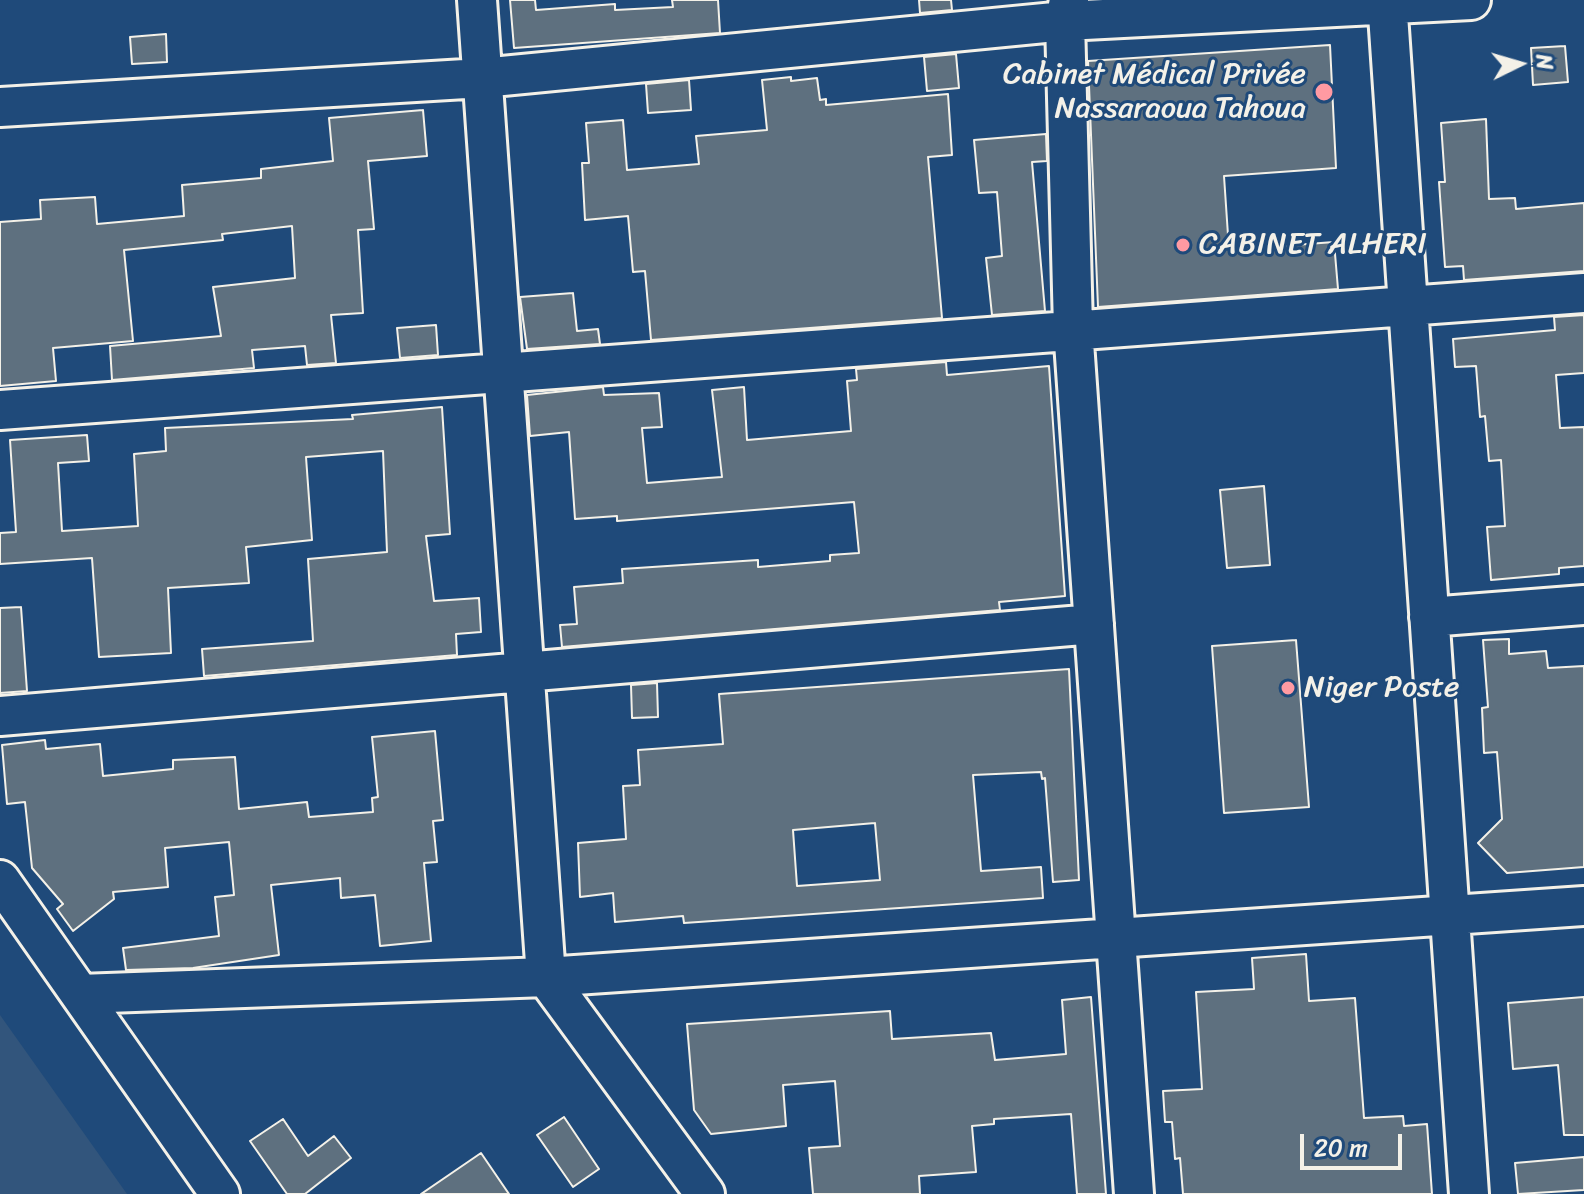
<!DOCTYPE html>
<meta charset="utf-8">
<style>
body{margin:0}
#map{position:relative;width:1584px;height:1194px;overflow:hidden;background:#1f4a7a;font-family:Sriracha,sans-serif}
canvas{display:block}
.north{position:absolute;left:1480px;top:24px;width:80px;height:80px;-webkit-text-stroke:6px #1f4a7a;paint-order:stroke;rotate:85deg;font-size:22px;font-weight:700;line-height:32px;text-align:center;color:#f4f1e8}
.north::after{content:'';display:block;margin:auto;width:28px;height:36px;background:#f4f1e8;clip-path:polygon(50% 0,100% 100%,50% 72%,0 100%)}
.scale{position:absolute;left:1300px;top:1134px;width:102px;height:36px;box-sizing:border-box;border:4px solid #f4f1e8;border-top:0;padding-left:10px;font-size:24px;line-height:28px;white-space:nowrap;color:#f4f1e8;-webkit-text-stroke:6px #1f4a7a;paint-order:stroke}
</style>
<div id="map">
<canvas width="1584" height="1194"></canvas>
<div class="north">N</div>
<div class="scale">20 m</div>
</div>
<script>
const c = document.querySelector('canvas').getContext('2d');
c.lineJoin = 'round';
function paint(path, color) { c.fillStyle = color; c.fill(path, 'evenodd'); }
const toPath = rows => new Path2D(rows.map(r => 'M' + r).join(''));
function strokePath(path, color, width, dash) { c.strokeStyle = color; c.lineWidth = width; c.lineCap = dash ? 'butt' : 'round'; c.setLineDash(dash || []); c.stroke(path); }
function label(font, color, halo, rows, align = 'center') {
  c.font = font + ' Sriracha,sans-serif'; c.lineWidth = 6; c.setLineDash([]); c.textBaseline = 'middle'; c.strokeStyle = halo; c.fillStyle = color; for (const [text, x, y, turn = 0] of rows) {
    c.save(); c.translate(x, y); c.rotate((+turn || 0) * Math.PI / 180); c.textAlign = isNaN(turn) ? turn : align; if (halo) c.strokeText(text, 0, 0); c.fillText(text, 0, 0); c.restore();
  }
}
paint(toPath([
 [0,1015,127,1194,0,1194]
]), '#32557c');
const building = toPath([
 [510,0,535,0,536,10,615,4,615,10,673,7,672,0,718,0,720,33,514,48,510,0],
 [919,0,951,0,952,10,920,13,919,0],
 [166,34,167,62,132,64,130,37,166,34],
 [1330,45,1336,168,1224,176,1229,250,1334,242,1338,289,1098,307,1088,61,1330,45],
 [1565,46,1568,82,1533,85,1531,48,1565,46],
 [956,54,959,88,927,91,924,57,956,54],
 [791,77,791,81,817,78,820,100,826,99,826,105,948,94,952,155,928,157,942,318,651,340,645,271,633,272,628,216,585,220,582,163,589,163,586,123,623,120,627,170,699,164,696,136,767,130,762,80,791,77],
 [689,80,691,110,648,113,646,84,689,80],
 [423,110,427,156,368,161,374,229,358,230,363,313,331,315,336,363,307,365,305,346,252,350,254,368,112,380,110,346,221,336,213,287,295,278,292,226,222,234,223,240,124,250,133,341,53,348,56,381,0,386,0,222,41,219,40,200,95,197,97,224,184,216,182,185,261,178,261,169,333,161,329,118,423,110],
 [1486,119,1489,199,1515,198,1516,209,1584,203,1584,271,1464,280,1463,266,1445,267,1439,182,1445,182,1441,123,1486,119],
 [1046,134,1047,161,1032,162,1045,311,992,315,986,258,1002,256,997,192,979,193,974,140,1046,134],
 [573,293,577,331,598,329,600,344,527,349,520,297,573,293],
 [1584,315,1584,373,1556,375,1560,428,1584,427,1584,566,1559,568,1559,574,1491,580,1487,527,1505,526,1501,460,1489,461,1485,416,1480,417,1476,366,1455,367,1453,339,1555,330,1554,317,1584,315],
 [436,325,438,355,400,358,397,328,436,325],
 [946,362,947,375,1049,366,1065,596,999,602,1000,610,562,647,560,625,577,624,574,587,623,583,622,569,758,560,758,567,830,561,830,555,859,553,854,502,617,521,617,516,575,519,569,432,530,436,527,395,603,387,604,395,659,393,662,427,642,428,647,483,708,478,722,477,712,390,744,387,747,440,851,431,847,381,857,380,856,369,946,362],
 [442,407,450,534,426,536,434,601,479,598,481,632,456,634,457,655,204,676,202,649,313,641,308,559,387,552,383,451,306,457,312,540,246,547,249,583,168,588,171,653,99,657,92,558,0,564,0,533,16,532,10,440,87,435,89,461,58,463,62,531,138,526,134,454,166,451,165,428,353,419,352,415,442,407],
 [1264,486,1270,565,1227,568,1220,490,1264,486],
 [21,607,27,691,0,693,0,608,21,607],
 [1509,639,1509,654,1546,651,1548,668,1584,666,1584,867,1507,873,1478,843,1502,819,1497,752,1484,753,1482,708,1488,707,1483,640,1509,639],
 [1296,640,1309,807,1224,813,1212,646,1296,640],
 [1069,669,1079,880,1053,882,1045,778,1042,779,1041,772,973,775,981,871,1041,867,1043,898,684,923,683,916,615,922,613,893,580,897,578,843,626,839,623,786,640,785,638,750,723,744,719,694,1069,669],
 [875,823,880,880,797,886,793,830,875,823],
 [657,683,658,717,632,718,631,685,657,683],
 [435,731,443,820,433,821,437,862,424,863,431,941,380,946,375,895,341,898,340,878,271,885,279,955,193,968,126,970,123,948,219,936,215,897,234,895,229,842,165,848,168,887,113,892,114,899,73,931,57,909,63,904,32,868,25,802,7,804,2,745,45,740,46,749,100,744,103,776,173,769,173,760,235,757,239,809,307,802,309,817,373,812,372,798,378,797,372,737,435,731],
 [1306,954,1309,1001,1355,998,1364,1118,1403,1116,1404,1126,1427,1124,1432,1194,1183,1194,1180,1158,1175,1159,1172,1122,1165,1122,1163,1091,1202,1089,1196,992,1254,989,1252,958,1306,954],
 [1091,997,1106,1194,1077,1194,1071,1114,994,1119,994,1124,972,1126,976,1172,919,1176,920,1194,813,1194,809,1148,840,1146,835,1081,783,1085,786,1126,711,1134,694,1110,687,1024,890,1011,892,1039,991,1033,995,1060,1066,1054,1062,1000,1091,997],
 [1584,997,1584,1135,1564,1135,1558,1065,1513,1069,1508,1003,1584,997],
 [564,1117,599,1169,573,1187,537,1135,564,1117],
 [283,1119,308,1156,334,1136,351,1158,305,1194,287,1194,250,1141,283,1119],
 [481,1153,509,1194,421,1194,481,1153],
 [1584,1157,1584,1190,1518,1194,1515,1163,1584,1157]
]);
paint(building, '#5e707f');
strokePath(building, '#f4f1e8', 2);
const street = toPath([
 [477,0,546,977,705,1194],
 [1069,0,1065,21,1073,328,1134,1194],
 [1387,0,1469,1194],
 [0,107,482,78,1065,21,1471,0],
 [0,410,1584,293],
 [1429,617,1584,605],
 [0,716,1094,624],
 [0,880,220,1194],
 [80,994,546,977,1584,906]
]);
strokePath(street, '#f4f1e8', 44);
strokePath(street, '#1f4a7a', 38);
for (const [x, y, r, color] of [
 [1324,92,10,"#ff9aa2"],
 [1183,245,8,"#ff9aa2"],
 [1288,688,8,"#ff9aa2"]
]) { const dot = new Path2D(); dot.arc(x, y, r, 0, 2 * Math.PI); c.fillStyle = color; c.fill(dot); strokePath(dot, '#1f4a7a', 3); }
label('30px', '#f4f1e8', '#1f4a7a', [
 ["Cabinet Médical Privée",1306,75,"right"],
 ["Nassaraoua Tahoua",1306,109,"right"],
 ["CABINET ALHERI",1199,245],
 ["Niger Poste",1304,688]
], 'left');
</script>
